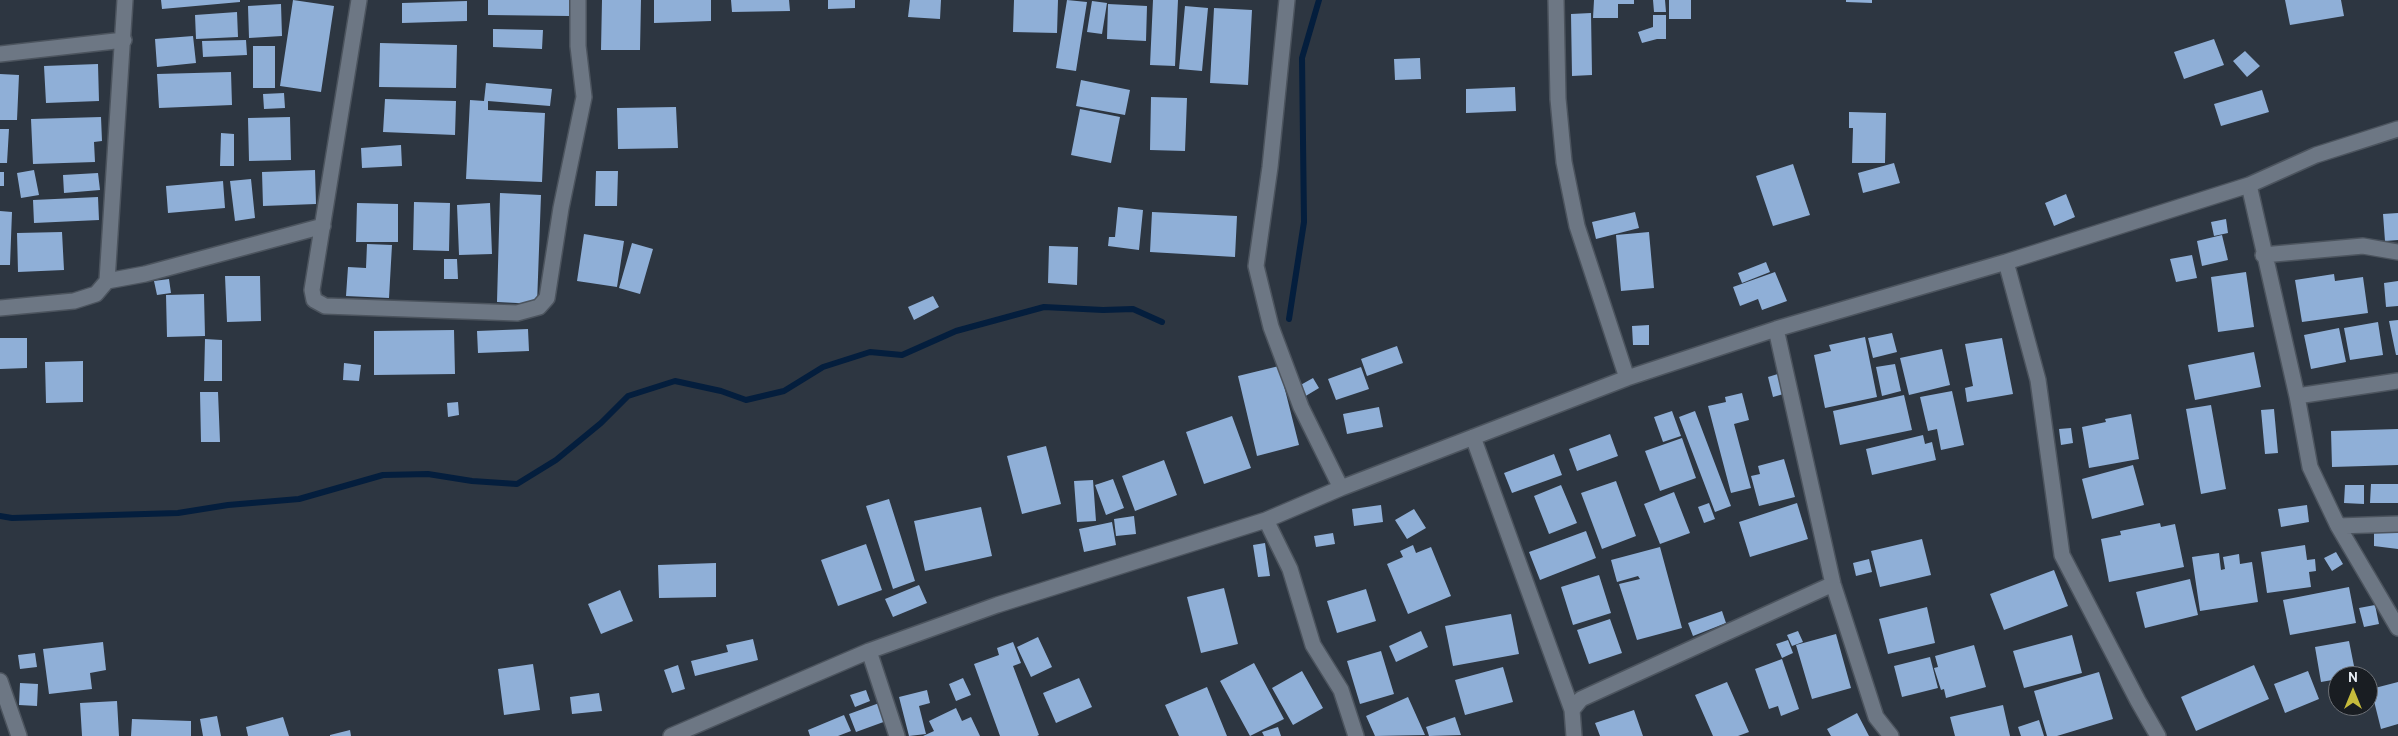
<!DOCTYPE html>
<style>
body{margin:0}
#map{position:relative;width:2398px;height:736px;overflow:hidden;background:#2d3641;font-family:Cabin,sans-serif}
canvas{display:block}
.north{position:absolute;left:2328px;top:666px;width:50px;height:50px;box-sizing:border-box;background:#191d22;border:1px solid #6d7177;border-radius:50%;rotate:0deg;font-size:14px;font-weight:700;line-height:20px;text-align:center;color:#eaeff7}
.north::after{content:'';display:block;margin:auto;width:18px;height:22px;background:#c6bb3c;clip-path:polygon(50% 0,100% 100%,50% 72%,0 100%)}
</style>
<div id="map">
<canvas width="2398" height="736"></canvas>
<div class="north">N</div>
</div>
<script>
const c = document.querySelector('canvas').getContext('2d');
c.lineJoin = 'round';
const toPath = rows => new Path2D(rows.map(r => 'M' + r).join(''));
function strokePath(path, color, width, dash) { c.strokeStyle = color; c.lineWidth = width; c.lineCap = dash ? 'butt' : 'round'; c.setLineDash(dash || []); c.stroke(path); }
function paint(path, color) { c.fillStyle = color; c.fill(path, 'evenodd'); }
strokePath(toPath([
 [1289,319,1304,222,1302,58,1319,0],
 [0,516,12,518,178,513,228,505,299,499,383,475,428,474,472,481,517,484,556,460,601,423,628,396,675,381,721,391,746,400,784,391,823,367,870,352,902,355,956,331,1044,307,1103,310,1133,309,1162,322]
]), '#041e3d', 6);
paint(toPath([
 [161,0,240,0,240,2,162,9],
 [293,0,334,6,321,92,280,86],
 [488,0,569,0,569,16,488,15],
 [602,0,641,0,640,50,601,50],
 [654,0,711,0,711,21,654,23],
 [731,0,789,0,790,11,732,12],
 [828,0,855,0,855,8,828,9],
 [910,0,941,0,940,19,908,17],
 [1014,0,1058,0,1057,33,1013,32],
 [1067,0,1087,2,1076,71,1056,68],
 [1153,0,1178,0,1175,66,1150,65],
 [1594,0,1634,0,1634,4,1618,4,1618,18,1593,18],
 [1653,0,1665,0,1666,12,1654,12],
 [1669,0,1691,0,1691,19,1669,19],
 [1846,0,1872,0,1872,3,1846,2],
 [2285,0,2341,0,2344,16,2290,25],
 [467,1,467,21,402,23,402,3],
 [1092,1,1107,3,1102,34,1087,32],
 [281,4,282,36,249,38,248,6],
 [1108,4,1147,6,1146,41,1107,39],
 [1185,6,1208,8,1202,71,1179,69],
 [1214,8,1252,10,1248,85,1210,83],
 [237,12,238,37,196,39,195,15],
 [1591,13,1592,75,1572,76,1571,14],
 [1653,15,1666,15,1666,39,1657,39,1642,43,1638,32,1653,27],
 [493,29,543,30,542,49,493,47],
 [193,36,196,63,157,67,155,39],
 [2214,39,2224,65,2184,79,2174,52],
 [246,40,247,55,203,57,202,41],
 [380,43,457,45,456,88,379,87],
 [253,46,275,46,275,88,253,88],
 [2245,51,2260,66,2247,77,2233,61],
 [1420,58,1421,79,1395,80,1394,59],
 [98,64,99,101,46,103,44,66],
 [231,72,232,105,159,108,157,74],
 [0,74,19,75,17,120,0,120],
 [1081,80,1130,90,1125,115,1076,106],
 [486,83,552,89,550,106,488,101,488,110,545,113,542,182,466,179,470,100,484,101],
 [1515,87,1516,111,1466,113,1466,89],
 [2262,90,2269,112,2221,126,2214,104],
 [284,93,285,108,264,109,263,94],
 [1151,97,1187,98,1185,151,1150,150],
 [385,99,456,101,455,135,383,132],
 [676,107,678,148,618,149,617,108],
 [1080,109,1120,117,1111,163,1071,155],
 [1849,112,1886,113,1885,163,1852,163,1853,128,1849,128],
 [101,117,102,141,94,142,95,162,33,164,31,119],
 [290,117,291,160,249,161,248,118],
 [0,129,9,129,7,163,0,163],
 [221,133,234,134,234,166,220,166],
 [401,145,402,166,362,168,361,148],
 [1894,163,1900,183,1863,193,1858,173],
 [1793,164,1810,215,1773,226,1756,176],
 [34,170,39,195,21,198,17,173],
 [315,170,316,204,263,206,262,172],
 [596,171,618,171,617,206,595,206],
 [0,172,4,172,4,186,0,186],
 [98,173,100,190,64,193,63,175],
 [251,179,255,218,235,221,230,181],
 [223,181,225,208,168,213,166,186],
 [500,193,541,195,537,304,497,302],
 [2066,194,2075,217,2054,226,2045,203],
 [98,197,99,220,34,223,33,200],
 [414,202,450,203,449,251,413,250],
 [357,203,398,204,398,242,356,242],
 [490,203,492,254,459,255,457,205],
 [1118,207,1143,210,1139,250,1108,246,1109,237,1115,237],
 [0,211,12,212,10,265,0,265],
 [1152,212,1237,216,1235,257,1150,252],
 [1635,212,1639,228,1596,239,1592,222],
 [2398,213,2398,240,2385,241,2383,214],
 [2226,219,2228,233,2214,236,2211,222],
 [62,232,64,270,18,272,17,233],
 [1649,232,1654,288,1621,291,1616,235],
 [584,234,624,241,617,287,577,281],
 [2222,235,2228,260,2202,266,2197,241],
 [632,243,653,249,640,294,619,288],
 [367,244,392,245,389,298,346,296,348,267,366,268],
 [1049,246,1078,247,1077,285,1048,283],
 [2192,255,2197,278,2176,282,2170,259],
 [444,259,457,259,458,279,444,279],
 [1766,262,1770,272,1742,283,1738,273],
 [1775,272,1787,301,1762,310,1758,299,1740,306,1733,287],
 [2246,272,2254,327,2218,332,2211,277],
 [2334,274,2335,281,2363,277,2368,313,2302,322,2295,280],
 [225,276,260,276,261,321,227,322],
 [169,279,171,293,157,295,154,281],
 [2398,281,2398,306,2386,307,2384,283],
 [204,294,205,336,167,337,166,295],
 [933,296,939,307,914,320,908,307],
 [2398,320,2398,355,2396,355,2389,321],
 [2378,322,2383,355,2350,360,2344,328],
 [1649,325,1649,345,1633,345,1632,326],
 [2339,328,2346,362,2311,369,2304,335],
 [528,329,529,351,478,353,477,331],
 [454,330,455,374,374,375,374,331],
 [1892,333,1897,352,1873,358,1868,338],
 [1865,337,1877,397,1825,408,1814,355,1831,351,1829,345],
 [0,338,27,338,27,368,0,369],
 [2002,338,2013,394,1967,402,1965,388,1973,386,1965,344],
 [205,339,222,340,222,381,204,381],
 [1397,346,1403,363,1367,376,1361,359],
 [1942,349,1950,385,1909,395,1900,358],
 [2254,352,2261,387,2195,400,2188,365],
 [83,361,83,402,46,403,45,362],
 [344,363,361,365,359,381,343,380],
 [1895,364,1901,391,1882,396,1876,367],
 [1279,366,1299,445,1257,456,1238,376],
 [1361,367,1369,389,1336,400,1328,379],
 [1781,373,1787,393,1773,397,1768,377],
 [1313,378,1319,388,1304,397,1297,387],
 [1952,391,1964,445,1941,450,1937,429,1928,431,1920,397],
 [200,392,218,392,220,442,201,442],
 [1742,393,1749,420,1734,424,1751,488,1731,493,1708,406,1726,402,1725,397],
 [1904,395,1912,430,1840,445,1833,411],
 [458,402,459,415,448,417,447,403],
 [2211,405,2226,489,2201,494,2186,409],
 [1379,407,1383,427,1347,434,1343,414],
 [2274,409,2278,453,2265,454,2261,410],
 [1672,411,1681,436,1663,442,1654,417],
 [1695,411,1731,506,1715,512,1679,417],
 [2131,414,2139,459,2089,468,2082,427,2106,422,2105,419],
 [1232,416,1251,468,1204,484,1186,432],
 [2071,428,2073,443,2061,445,2059,429],
 [2398,429,2398,465,2332,467,2331,431],
 [1610,434,1618,456,1577,471,1569,449],
 [1923,435,1925,444,1932,442,1936,460,1872,475,1866,449],
 [1682,438,1696,478,1660,491,1645,451],
 [1046,446,1061,504,1022,514,1007,456],
 [1554,454,1562,475,1512,493,1504,473],
 [1784,459,1795,497,1759,506,1751,476,1760,474,1758,466],
 [1164,460,1177,495,1135,511,1122,476],
 [2133,465,2144,505,2092,519,2082,479],
 [1113,479,1124,508,1106,515,1095,485],
 [1093,480,1096,521,1077,522,1074,481],
 [1616,481,1636,536,1602,549,1581,493],
 [2371,484,2398,484,2398,503,2370,503],
 [1561,485,1577,523,1549,534,1534,496],
 [2345,485,2364,485,2364,504,2344,503],
 [1674,492,1690,533,1660,544,1644,504],
 [889,499,915,581,893,589,866,506],
 [1709,503,1715,519,1704,523,1698,507],
 [1797,503,1808,539,1750,557,1739,522],
 [1381,505,1383,522,1354,526,1352,509],
 [2307,505,2309,522,2281,527,2278,509],
 [981,507,992,556,925,571,914,521],
 [1414,509,1426,528,1407,539,1395,520],
 [1134,516,1136,534,1116,536,1114,519],
 [1112,522,1116,545,1084,552,1079,529],
 [2160,523,2161,527,2175,524,2184,567,2109,582,2101,539,2121,535,2120,531],
 [1586,531,1596,558,1540,580,1529,552],
 [2374,531,2398,531,2398,549,2374,546],
 [1333,533,1335,544,1316,547,1314,536],
 [1922,539,1931,575,1880,587,1871,551],
 [1265,543,1270,576,1258,577,1253,545],
 [866,544,882,590,838,606,821,560],
 [1413,545,1416,553,1431,547,1451,596,1408,614,1387,564,1403,557,1400,551],
 [2305,545,2307,560,2315,559,2316,571,2309,572,2311,587,2267,593,2261,552],
 [1660,547,1682,628,1637,640,1619,584,1640,579,1638,576,1617,582,1611,560],
 [2336,552,2343,564,2332,571,2324,558],
 [2219,553,2221,570,2225,569,2223,557,2239,554,2240,564,2252,562,2258,602,2200,611,2192,557],
 [1869,559,1872,572,1856,576,1853,563],
 [716,563,716,597,659,598,658,565],
 [2054,570,2068,606,2004,630,1990,594],
 [1599,575,1611,613,1573,625,1561,587],
 [2190,579,2198,615,2145,628,2136,592],
 [919,585,927,603,893,617,885,599],
 [2349,587,2356,623,2290,635,2283,600],
 [1224,588,1238,644,1201,653,1187,597],
 [1366,589,1376,621,1337,633,1327,601],
 [620,590,633,621,601,634,588,604],
 [2375,605,2379,624,2364,627,2359,608],
 [1927,607,1935,643,1888,654,1879,619],
 [1722,611,1726,623,1693,636,1688,623],
 [1511,614,1519,654,1453,666,1445,626],
 [1610,619,1622,653,1589,664,1577,630],
 [1421,631,1428,647,1396,662,1389,646],
 [1798,631,1803,642,1792,646,1787,635],
 [1836,634,1851,688,1812,699,1796,645],
 [2072,635,2082,673,2024,688,2013,651],
 [1038,637,1052,667,1031,677,1017,647],
 [753,639,758,660,695,676,691,661,728,652,726,645],
 [1788,640,1793,653,1782,658,1776,644],
 [2349,641,2356,676,2338,676,2338,679,2321,682,2315,647],
 [103,642,106,670,90,673,92,689,49,694,43,649],
 [1013,642,1021,663,1013,666,1039,735,1037,736,1000,736,974,664,999,655,997,648],
 [1974,645,1986,687,1946,698,1944,689,1941,690,1934,668,1938,667,1935,656],
 [1381,651,1394,694,1360,704,1347,661],
 [35,653,37,667,20,669,18,655],
 [1930,657,1938,688,1902,697,1894,666],
 [1782,659,1799,709,1781,716,1778,706,1769,709,1755,669],
 [1254,663,1284,719,1250,736,1220,681],
 [533,664,540,710,504,715,498,669],
 [678,665,685,689,672,693,664,670],
 [2254,665,2269,699,2196,731,2181,697],
 [1503,667,1513,702,1465,715,1455,680],
 [1302,671,1323,708,1293,725,1272,688],
 [2308,671,2319,699,2285,713,2274,684],
 [2099,672,2113,719,2057,736,2047,736,2034,691],
 [963,678,971,695,956,701,949,684],
 [1079,678,1092,707,1056,723,1043,693],
 [1727,682,1749,732,1738,736,1713,736,1695,695],
 [2398,682,2398,724,2381,729,2371,689],
 [20,683,38,684,37,706,19,705],
 [1207,687,1227,736,1179,736,1165,705],
 [866,690,870,701,855,707,850,695],
 [927,690,930,703,919,706,926,734,909,736,899,697],
 [599,693,602,711,572,714,570,697],
 [1408,697,1425,735,1375,736,1366,716],
 [117,701,119,736,82,736,80,703],
 [882,702,889,720,856,732,849,714],
 [2003,705,2010,736,1955,736,1950,717],
 [956,708,962,721,971,717,980,736,923,736,934,731,929,721],
 [1634,710,1643,736,1600,736,1595,723],
 [1857,713,1869,736,1831,736,1827,729],
 [844,715,851,731,838,736,810,736,808,730],
 [217,716,221,736,203,736,200,719],
 [283,717,289,736,248,736,246,727],
 [1455,717,1461,735,1429,736,1426,727],
 [132,719,191,721,191,736,131,736],
 [2039,720,2044,736,2021,736,2018,727],
 [1278,727,1281,736,1264,736,1262,732],
 [350,730,351,736,330,736,330,735]
]), '#8fafd7');
const minor = toPath([
 [359,0,312,290,314,300,325,306,517,313,539,307,547,298,561,208,584,97,578,46,578,0],
 [1287,0,1270,167,1256,266,1271,327,1301,407,1341,488],
 [1556,0,1558,99,1564,162,1577,226,1627,378],
 [0,54,124,40],
 [2249,185,2297,396,2310,467,2338,526,2398,628],
 [2263,255,2363,246,2398,252],
 [2006,262,2038,380,2062,555,2138,701,2158,736],
 [107,281,145,274,323,226],
 [0,308,74,301,96,294,107,281,125,0],
 [1776,329,1833,584,1876,717,1891,736],
 [2297,396,2398,381],
 [1473,437,1572,710],
 [1266,520,1290,569,1313,645,1341,690,1356,736],
 [2338,526,2398,524],
 [869,651,897,736],
 [0,681,19,736],
 [671,736,869,651,997,605,1266,520,1341,488,1627,378,1776,329,2006,262,2249,185,2316,155,2398,129],
 [1574,736,1572,710,1581,699,1833,584]
]);
strokePath(minor, '#4c545e', 18);
strokePath(minor, '#6d7784', 15);
</script>
